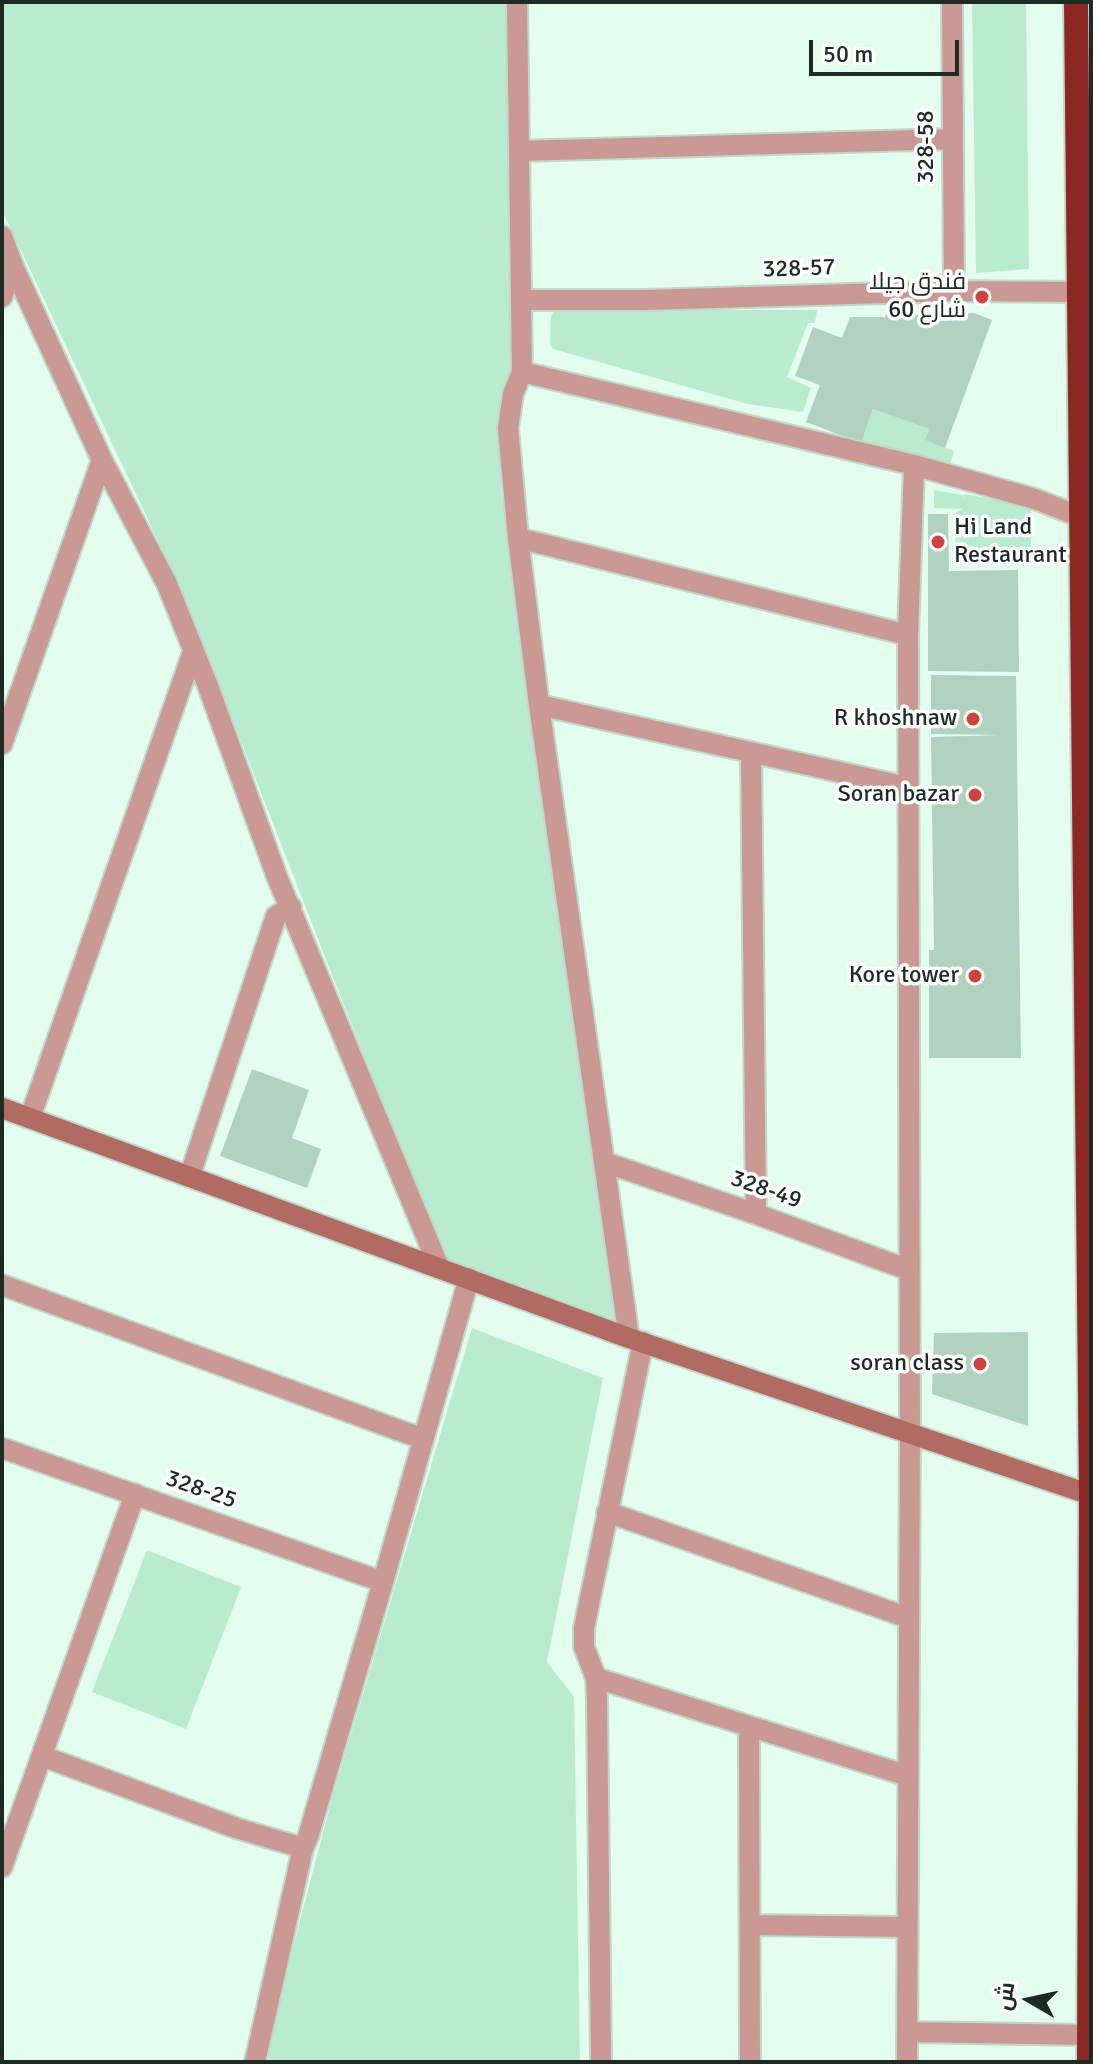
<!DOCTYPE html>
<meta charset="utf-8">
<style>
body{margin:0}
#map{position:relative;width:1093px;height:2064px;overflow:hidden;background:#e3feee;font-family:Signika,Cairo,sans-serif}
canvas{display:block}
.frame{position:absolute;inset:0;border:4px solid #1e2b24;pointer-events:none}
.north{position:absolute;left:989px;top:1960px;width:80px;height:80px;-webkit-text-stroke:6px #fff;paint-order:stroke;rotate:279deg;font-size:22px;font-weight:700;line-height:32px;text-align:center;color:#1e2b24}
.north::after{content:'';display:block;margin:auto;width:28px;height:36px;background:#1e2b24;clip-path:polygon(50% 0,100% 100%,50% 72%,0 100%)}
.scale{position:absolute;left:809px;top:40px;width:150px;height:36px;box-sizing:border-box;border:4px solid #1e2b24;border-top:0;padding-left:10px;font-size:24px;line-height:28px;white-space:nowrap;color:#1e2b24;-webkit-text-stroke:6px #fff;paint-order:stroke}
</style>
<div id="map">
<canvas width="1093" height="2064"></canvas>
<div class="frame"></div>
<div class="north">ش</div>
<div class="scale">50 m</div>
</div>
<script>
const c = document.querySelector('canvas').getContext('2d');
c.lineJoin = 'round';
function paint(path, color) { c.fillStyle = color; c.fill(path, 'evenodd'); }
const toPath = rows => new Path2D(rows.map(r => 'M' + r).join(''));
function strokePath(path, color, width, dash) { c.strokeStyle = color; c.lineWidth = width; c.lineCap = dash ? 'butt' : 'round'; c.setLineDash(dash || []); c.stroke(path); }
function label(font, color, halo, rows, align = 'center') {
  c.font = font + ' Signika,Cairo,sans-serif'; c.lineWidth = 7; c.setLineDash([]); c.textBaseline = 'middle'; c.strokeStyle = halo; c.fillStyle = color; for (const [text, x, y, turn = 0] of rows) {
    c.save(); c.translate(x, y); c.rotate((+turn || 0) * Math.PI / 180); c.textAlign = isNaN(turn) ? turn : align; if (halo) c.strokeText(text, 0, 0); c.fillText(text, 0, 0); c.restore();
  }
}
paint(toPath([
 [2,2,510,2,523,379,504,397,501,490,615,1323,447,1262,336,985,186,600,2,210],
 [972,2,1026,2,1029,269,976,273],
 [555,310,817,310,815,323,808,323,787,377,811,388,803,412,748,404,553,349,550,345,551,316],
 [873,409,929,429,925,440,954,451,950,465,861,442],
 [934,490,963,495,963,501,964,494,1031,506,1031,564,955,565,956,512,963,509,934,508],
 [472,1328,603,1378,547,1662,574,1697,580,2062,265,2062,297,1932,333,1795],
 [147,1550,241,1587,186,1729,92,1692]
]), '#b9eccf');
paint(toPath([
 [908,306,914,315,974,313,992,320,945,448,925,440,929,429,873,409,861,443,806,422,820,385,795,376,813,327,842,338,850,317,885,317,889,307],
 [928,514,948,514,949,571,1018,570,1019,672,928,671],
 [931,675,1016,676,1021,1058,929,1058,929,950,934,950,931,737,1005,735,931,734],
 [252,1069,309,1090,292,1138,321,1149,307,1188,220,1156],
 [1028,1332,1028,1426,932,1394,934,1333]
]), '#b1d2bf');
const street = toPath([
 [517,2,522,372,513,394,508,428,518,538,539,705,629,1338],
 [952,2,954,291],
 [519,151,953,139],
 [2,236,13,266,102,460,167,584,208,686,277,877,439,1267],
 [2,297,13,266],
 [521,300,645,300,954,291,1079,292],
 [522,372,914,465,1035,499,1081,517],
 [518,538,908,635],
 [539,705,907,787],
 [2,744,102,460],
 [751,752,756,1214],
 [30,1118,193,652],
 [604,1162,756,1214,909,1270],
 [190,1175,276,916,291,907],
 [2,1285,423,1439],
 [2,1448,383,1582],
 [607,1512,909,1618],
 [596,1678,908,1776],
 [749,1726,750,2062],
 [42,1756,236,1828,303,1848],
 [2,1867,135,1494],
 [751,1925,907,1927],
 [907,2032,1089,2035],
 [255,2062,303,1848,308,1837,383,1582,469,1278],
 [601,2062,597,1700,596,1678,584,1647,584,1628,643,1342],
 [907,2062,910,1432,908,635,914,465]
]);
const secondary = toPath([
 [2,1108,629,1338,1091,1495]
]);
const highway = toPath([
 [1076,2,1091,1495,1089,2062]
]);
strokePath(street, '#c0d8ca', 24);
strokePath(secondary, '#c0d8ca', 24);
strokePath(highway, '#c0d8ca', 28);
strokePath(street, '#cb9993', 20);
strokePath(secondary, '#b26b63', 20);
strokePath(highway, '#8c2723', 24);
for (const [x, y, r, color] of [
 [982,297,8,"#d0423b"],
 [938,542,8,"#d0423b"],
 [973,719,8,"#d0423b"],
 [975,795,8,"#d0423b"],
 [975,976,8,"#d0423b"],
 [980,1364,8,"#d0423b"]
]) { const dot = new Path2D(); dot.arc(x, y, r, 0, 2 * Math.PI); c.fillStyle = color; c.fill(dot); strokePath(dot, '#fff', 3); }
label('24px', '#1e2b24', '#fff', [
 ["328-58",927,147,-90],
 ["328-57",799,269,-2],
 ["328-49",766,1190,19],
 ["328-25",201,1490,19]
]);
label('24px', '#1e2b24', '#fff', [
 ["فندق جيلا",966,283],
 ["شارع 60",966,311],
 ["Hi Land",954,528,"left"],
 ["Restaurant",954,556,"left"],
 ["R khoshnaw",957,719],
 ["Soran bazar",959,795],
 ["Kore tower",959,976],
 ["soran class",964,1364]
], 'right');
</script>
